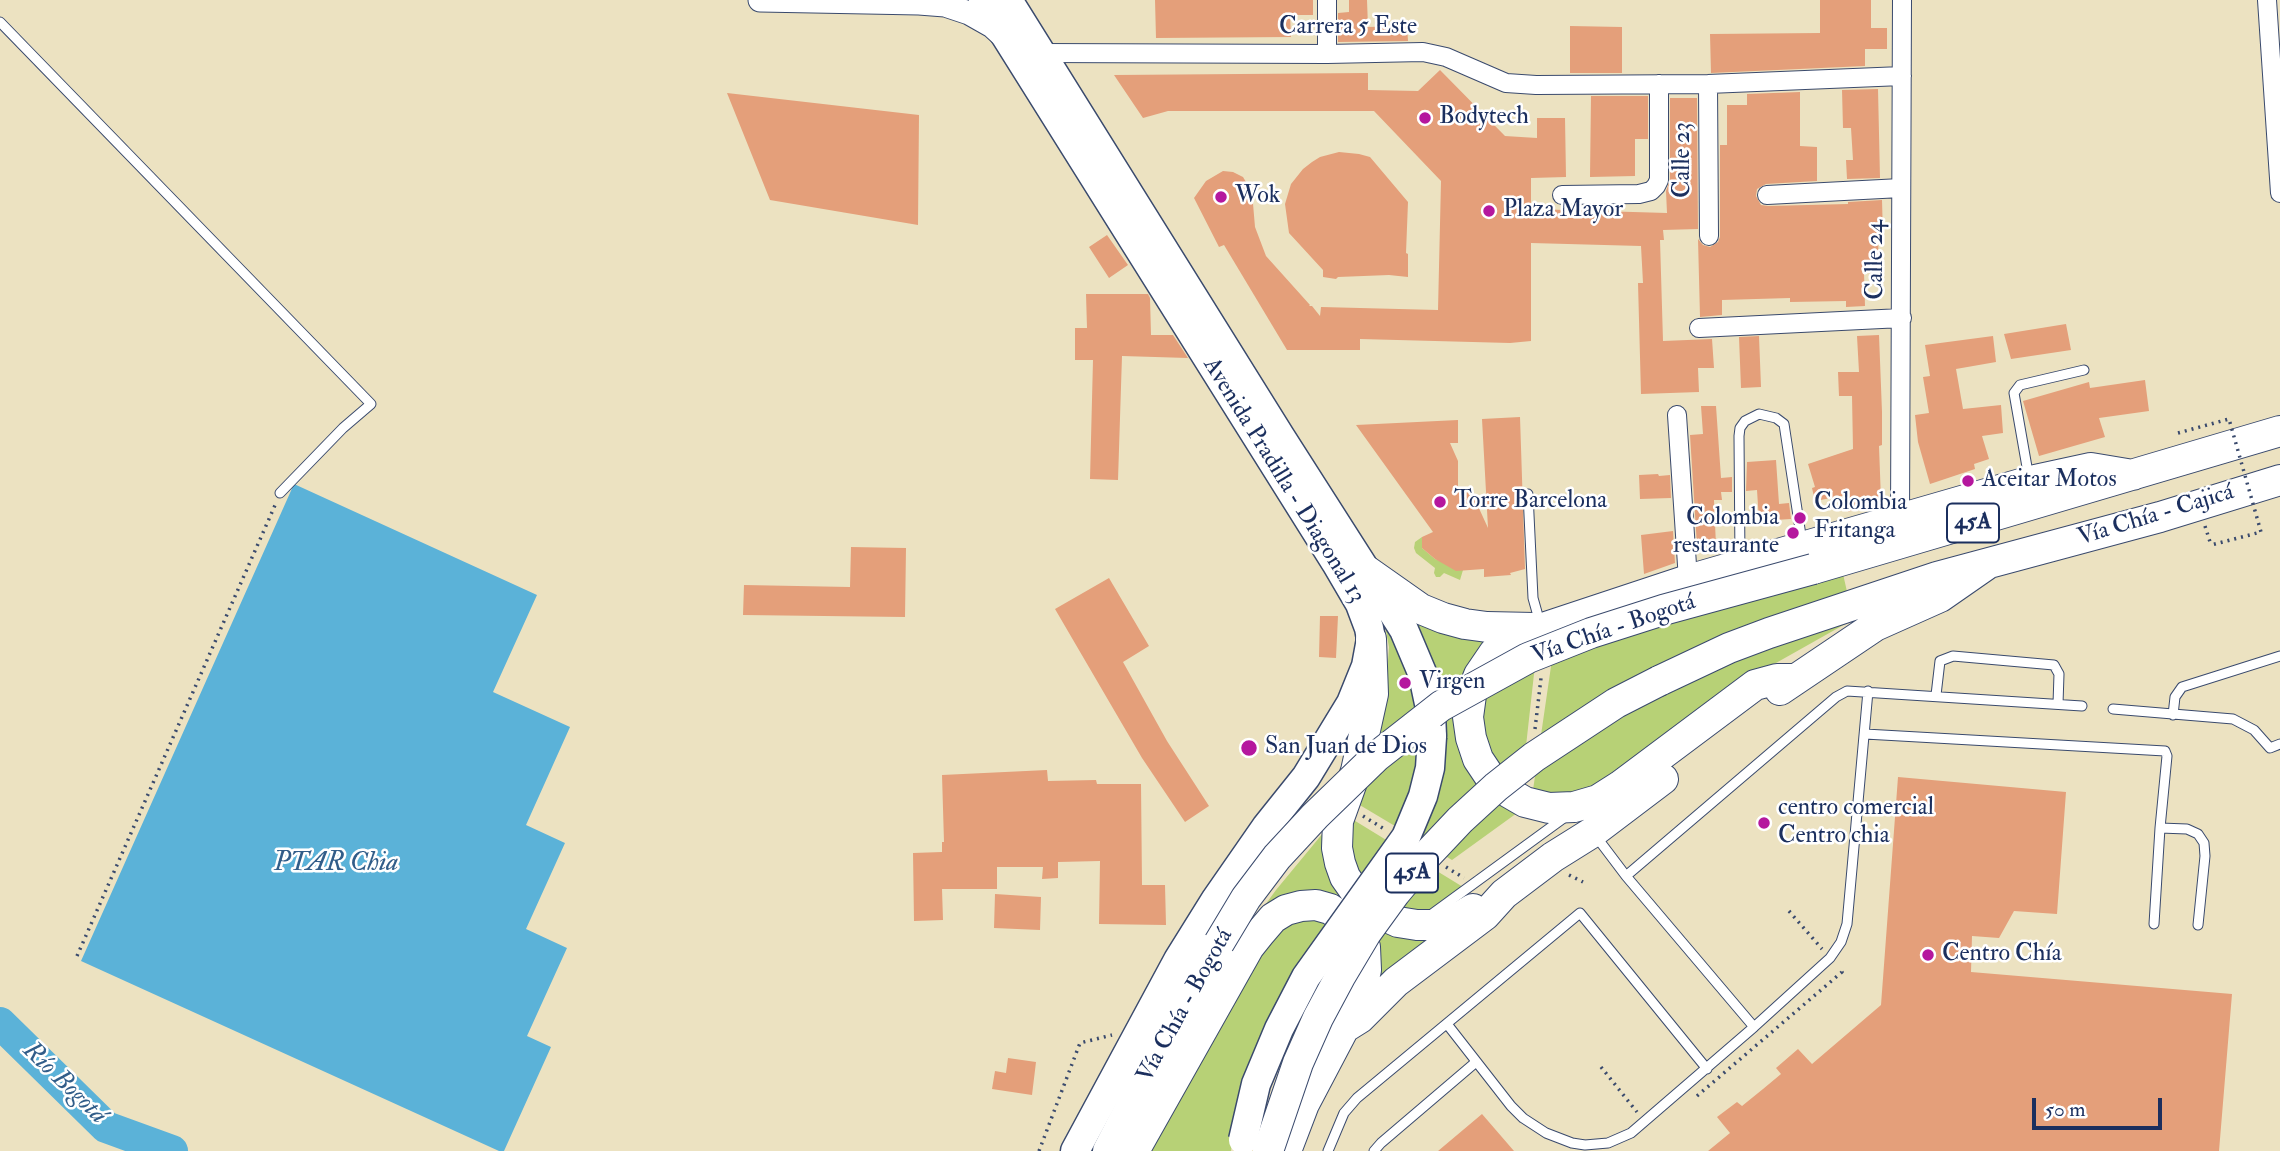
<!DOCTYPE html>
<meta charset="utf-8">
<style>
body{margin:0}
#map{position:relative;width:2280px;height:1151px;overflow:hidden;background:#ece2c1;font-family:"IM FELL Double Pica",serif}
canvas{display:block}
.scale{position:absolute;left:2032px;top:1098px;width:130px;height:32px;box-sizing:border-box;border:4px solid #1b2f5e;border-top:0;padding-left:9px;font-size:21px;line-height:24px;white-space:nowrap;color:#1b2f5e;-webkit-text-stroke:5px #fff;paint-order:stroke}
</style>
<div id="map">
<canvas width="2280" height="1151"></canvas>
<div class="scale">50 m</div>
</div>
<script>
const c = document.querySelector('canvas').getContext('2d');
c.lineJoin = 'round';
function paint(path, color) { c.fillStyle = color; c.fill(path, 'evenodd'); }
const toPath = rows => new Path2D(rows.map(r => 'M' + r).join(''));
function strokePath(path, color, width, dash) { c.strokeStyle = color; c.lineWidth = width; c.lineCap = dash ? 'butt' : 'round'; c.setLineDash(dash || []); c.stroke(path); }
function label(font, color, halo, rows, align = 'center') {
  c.font = font + ' "IM FELL Double Pica",serif'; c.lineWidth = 5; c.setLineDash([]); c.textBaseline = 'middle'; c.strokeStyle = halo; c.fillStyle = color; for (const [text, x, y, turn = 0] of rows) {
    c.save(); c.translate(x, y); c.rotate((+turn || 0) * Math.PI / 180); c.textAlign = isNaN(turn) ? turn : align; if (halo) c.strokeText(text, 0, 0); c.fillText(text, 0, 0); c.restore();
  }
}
paint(toPath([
 [1422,537,1422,548,1435,559,1463,570,1460,580,1444,573,1440,577,1436,577,1434,573,1435,568,1416,553,1414,548,1415,542],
 [1843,574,1848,596,1847,623,1728,690,1632,763,1585,793,1557,795,1533,790,1556,632],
 [1407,614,1488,640,1461,752,1475,781,1488,795,1517,813,1452,860,1358,804,1386,689,1389,647,1385,626],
 [1537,647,1521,791,1488,762,1480,704,1489,686],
 [1352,819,1463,887,1428,913,1402,911,1362,883,1348,841],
 [1328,827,1334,872,1443,936,1375,990,1342,903,1252,923,1276,890],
 [1297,915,1335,921,1314,1057,1270,1024,1234,1127,1231,1151,1144,1151,1265,942]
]), '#b7d176');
paint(toPath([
 [294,484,537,595,493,692,570,727,526,825,565,843,526,929,567,948,527,1036,551,1047,504,1151,499,1151,81,961]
]), '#5bb2d8');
strokePath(toPath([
 [0,1023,106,1127,172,1151]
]), '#5bb2d8', 32);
paint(toPath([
 [1155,0,1313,0,1313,15,1290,15,1291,37,1156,38],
 [1349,0,1367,0,1368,27,1407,26,1408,41,1338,42,1338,13,1349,12],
 [1820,0,1871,0,1871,28,1887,28,1887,49,1865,49,1865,66,1711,73,1710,34,1820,33],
 [1570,26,1622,27,1622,73,1570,73],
 [1440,70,1505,136,1537,138,1537,118,1565,118,1566,177,1531,178,1531,209,1667,213,1666,191,1670,180,1670,98,1697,98,1698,229,1663,230,1664,240,1660,240,1663,341,1712,339,1714,368,1698,368,1699,392,1641,394,1638,283,1643,283,1641,246,1531,243,1531,341,1510,343,1360,339,1360,350,1287,350,1224,245,1219,247,1194,198,1206,181,1223,171,1233,172,1243,177,1252,192,1255,227,1266,256,1310,305,1309,306,1312,306,1320,316,1321,307,1438,310,1441,181,1374,111,1168,111,1143,118,1114,75,1368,73,1368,90,1418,91],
 [1878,89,1880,178,1847,179,1846,160,1853,160,1851,128,1843,128,1842,90],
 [1800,92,1800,146,1817,147,1817,181,1766,184,1757,189,1756,196,1761,205,1768,206,1848,204,1848,202,1882,200,1883,236,1878,236,1879,272,1864,273,1865,306,1846,307,1846,301,1790,302,1790,298,1722,300,1722,315,1700,317,1698,239,1703,245,1710,247,1718,242,1720,237,1720,145,1727,145,1727,105,1747,105,1747,94],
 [727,93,919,115,918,225,770,200],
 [1591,96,1648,96,1648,139,1635,139,1635,176,1590,177],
 [1339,152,1359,154,1370,157,1408,202,1406,253,1408,254,1408,277,1389,275,1338,277,1336,279,1323,277,1323,270,1289,233,1285,204,1291,184,1303,169,1312,162,1320,157],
 [1107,235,1128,265,1109,278,1089,247],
 [1086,294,1148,294,1150,298,1151,335,1173,335,1188,358,1122,356,1118,480,1090,479,1093,360,1075,360,1075,328,1087,328],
 [2066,324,2071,350,2011,359,2004,334],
 [1879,335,1882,412,1882,445,1879,446,1881,500,1848,512,1847,495,1815,501,1812,488,1815,487,1808,464,1853,449,1852,396,1839,396,1838,372,1859,372,1857,336],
 [1759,336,1761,387,1741,388,1739,337],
 [1993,336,1996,362,1956,369,1963,409,2001,405,2003,433,1982,436,1989,459,1974,464,1975,469,1930,484,1918,442,1915,415,1929,413,1923,377,1930,376,1925,345],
 [2145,380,2149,411,2099,418,2105,437,2039,456,2023,401,2089,382,2090,388],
 [1701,406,1716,406,1721,478,1732,477,1732,492,1721,492,1722,500,1714,500,1716,546,1697,546,1690,435,1703,434],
 [1520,417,1525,569,1510,573,1511,575,1484,577,1484,569,1456,571,1435,559,1422,548,1422,537,1433,532,1356,425,1458,420,1458,443,1450,443,1458,461,1458,491,1472,493,1488,528,1482,419],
 [1776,460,1779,504,1789,503,1791,519,1759,521,1757,490,1746,491,1747,462],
 [1658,474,1659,476,1670,475,1671,498,1640,499,1639,475],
 [1673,531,1675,563,1644,574,1641,535],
 [851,547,906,548,905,617,743,615,744,585,850,587],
 [1109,578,1149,646,1123,662,1167,741,1209,806,1185,822,1142,758,1055,609],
 [1320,616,1338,616,1336,658,1319,657],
 [1047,770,1048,781,1096,780,1097,784,1141,784,1142,885,1165,885,1166,925,1099,924,1100,861,1058,862,1058,878,1042,879,1043,867,997,867,997,889,942,889,943,920,914,921,913,853,942,852,942,842,944,842,942,775],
 [1898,777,2066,792,2057,914,2014,911,1999,938,1972,936,1971,972,2232,994,2219,1151,1708,1151,1730,1133,1717,1117,1737,1102,1742,1106,1763,1089,1781,1074,1776,1068,1798,1049,1812,1064,1881,1005],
 [995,894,1041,897,1040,930,994,928],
 [1008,1058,1036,1062,1032,1095,992,1089,995,1071,1006,1073],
 [1482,1114,1514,1151,1438,1151]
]), '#e49f7a');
const service = toPath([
 [0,22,371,404,343,428,280,493],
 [2030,478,2027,467,2014,393,2020,385,2084,370],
 [1528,494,1533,598,1540,623],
 [1740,561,1739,436,1740,428,1745,421,1759,414,1776,418,1784,424,1802,542],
 [1936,695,1940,661,1953,656,2054,665,2059,674,2058,704],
 [2113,709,2233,719,2254,730,2270,748,2280,744],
 [2173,715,2175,697,2182,687,2280,656],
 [1865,734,2165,751,2167,756,2160,828,2154,924],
 [2160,828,2187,829,2198,834,2204,843,2205,856,2198,925],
 [1595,835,1626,876,1754,1027],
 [1626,876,1836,697,1847,691,2082,706],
 [1432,914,1565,817],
 [1447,1024,1511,1106,1523,1118,1546,1133,1572,1143,1585,1145,1608,1143,1631,1133,1754,1027,1830,958,1841,942,1847,924,1868,691],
 [1328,1151,1344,1113,1357,1098,1580,913,1707,1069],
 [1374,1151,1381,1143,1476,1062]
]);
const minor = toPath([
 [1327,0,1327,54],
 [2267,0,2280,193],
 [1041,53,1327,54,1423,52,1446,57,1506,83,1536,85,1708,84,1902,76],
 [1708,84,1709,236],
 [1562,195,1639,194,1651,191,1656,186,1659,180,1659,84],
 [1767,195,1901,188],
 [1699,328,1902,318],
 [1677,415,1688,580],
 [1900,519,1902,0]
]);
const tertiary = toPath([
 [760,0,919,3,945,5,969,13,992,26,1004,37]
]);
const primary = toPath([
 [983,0,1336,563,1360,604,1369,628,1371,639,1366,666,1351,703,1306,777,1266,827,1216,899,1178,960,1075,1151],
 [1008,0,1280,436,1404,630,1423,675,1431,713,1432,736]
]);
const trunk = toPath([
 [1813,569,2280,431],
 [1367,571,1421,609,1443,618,1465,624,1487,627,1534,628],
 [1371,639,1373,694,1356,771,1338,821,1337,848,1340,863,1345,877,1359,897,1376,912,1398,922,1417,925,1437,925,1456,919,1473,909],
 [1795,679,1777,679,1755,685,1620,786,1598,800,1574,807,1549,808,1525,802,1506,791,1490,777,1478,759,1471,738,1468,717,1471,695,1479,675,1494,653,1516,637,1688,580,2031,481,2091,468,2133,475],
 [1659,681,1729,648,1769,633,1937,577,2160,517,2280,480],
 [1780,690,1875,626,1940,597,1986,565],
 [1344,1028,1360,1018,1396,982,1485,915,1504,894,1553,857,1593,832,1663,779],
 [1108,1151,1153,1064,1219,943],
 [1134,1151,1249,947,1261,932,1273,918,1286,910,1301,906,1316,905,1330,909,1352,924,1365,947,1366,970,1363,982,1349,1007,1344,1028,1304,1104,1286,1151]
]);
strokePath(service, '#3a4a6d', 11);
strokePath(minor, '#3a4a6d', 20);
strokePath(tertiary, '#3a4a6d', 25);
strokePath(primary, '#3a4a6d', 31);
strokePath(trunk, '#3a4a6d', 32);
strokePath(toPath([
 [2205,526,2211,545],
 [1535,729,1541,678],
 [1363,816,1386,830],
 [1446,867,1464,878],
 [1569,875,1583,882],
 [1789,911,1822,949],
 [77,956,276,503],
 [1601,1067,1637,1112],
 [1697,1096,1842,972,1839,968],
 [1039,1151,1080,1043,1112,1035]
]), '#3a4a6d', 3.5, [2, 5]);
strokePath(service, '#fff', 9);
strokePath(minor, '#fff', 18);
strokePath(tertiary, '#fff', 23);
strokePath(primary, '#fff', 28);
strokePath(trunk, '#fff', 30);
const primaryBridge = toPath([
 [1243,1140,1256,1084,1279,1029,1306,977,1406,837,1423,796,1430,768,1432,737]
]);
const trunkBridge = toPath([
 [1219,943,1246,898,1277,857,1315,816,1376,757,1441,706,1528,658,1591,633,1663,610,1813,569],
 [1268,1151,1298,1063,1318,1018,1341,975,1366,933,1395,893,1426,856,1460,820,1496,787,1534,757,1616,703,1659,681]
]);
strokePath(primaryBridge, '#3a4a6d', 31, []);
strokePath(trunkBridge, '#3a4a6d', 32, []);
strokePath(toPath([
 [2178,433,2229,419,2261,532,2211,545]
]), '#3a4a6d', 3.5, [2, 5]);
strokePath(primaryBridge, '#fff', 28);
strokePath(trunkBridge, '#fff', 30);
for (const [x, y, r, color] of [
 [1425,118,7,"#b5179e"],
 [1221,197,7,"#b5179e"],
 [1489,211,7,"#b5179e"],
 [1968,481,7,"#b5179e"],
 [1440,502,7,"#b5179e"],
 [1800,518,7,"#b5179e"],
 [1793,533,7,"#b5179e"],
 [1405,683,7,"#b5179e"],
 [1249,748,9,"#b5179e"],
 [1764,823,7,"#b5179e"],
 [1928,955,7,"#b5179e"]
]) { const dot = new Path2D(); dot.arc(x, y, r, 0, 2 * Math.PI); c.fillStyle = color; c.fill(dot); strokePath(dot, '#fff', 2.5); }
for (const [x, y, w] of [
 [1973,523,52],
 [1412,873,52]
]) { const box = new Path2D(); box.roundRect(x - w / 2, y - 19.5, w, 39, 5); c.fillStyle = '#fff'; c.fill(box); strokePath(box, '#1b2f5e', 2); }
label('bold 23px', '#1b2f5e', null, [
 ["45A",1973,523],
 ["45A",1412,873]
]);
label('24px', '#1b2f5e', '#fff', [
 ["Carrera 5 Este",1348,28],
 ["Calle 23",1684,160,-90],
 ["Calle 24",1877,260,-90],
 ["Avenida Pradilla - Diagonal 13",1283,481,58],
 ["Vía Chía - Cajicá",2156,516,-17],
 ["Vía Chía - Bogotá",1614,630,-19],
 ["Vía Chía - Bogotá",1186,1006,-61]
]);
label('24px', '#1b2f5e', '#fff', [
 ["Bodytech",1439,118],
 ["Wok",1235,197],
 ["Plaza Mayor",1503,211],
 ["Aceitar Motos",1982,481],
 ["Torre Barcelona",1454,502],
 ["Colombia",1814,504],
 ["Fritanga",1814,532],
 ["Colombia",1779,519,"right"],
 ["restaurante",1779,547,"right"],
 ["Virgen",1419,683],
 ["San Juan de Dios",1265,748],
 ["centro comercial",1778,809],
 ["Centro chia",1778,837],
 ["Centro Chía",1942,955]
], 'left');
label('italic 26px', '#315d89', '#fff', [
 ["PTAR Chia",336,864],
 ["Río Bogotá",64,1084,44]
]);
</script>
